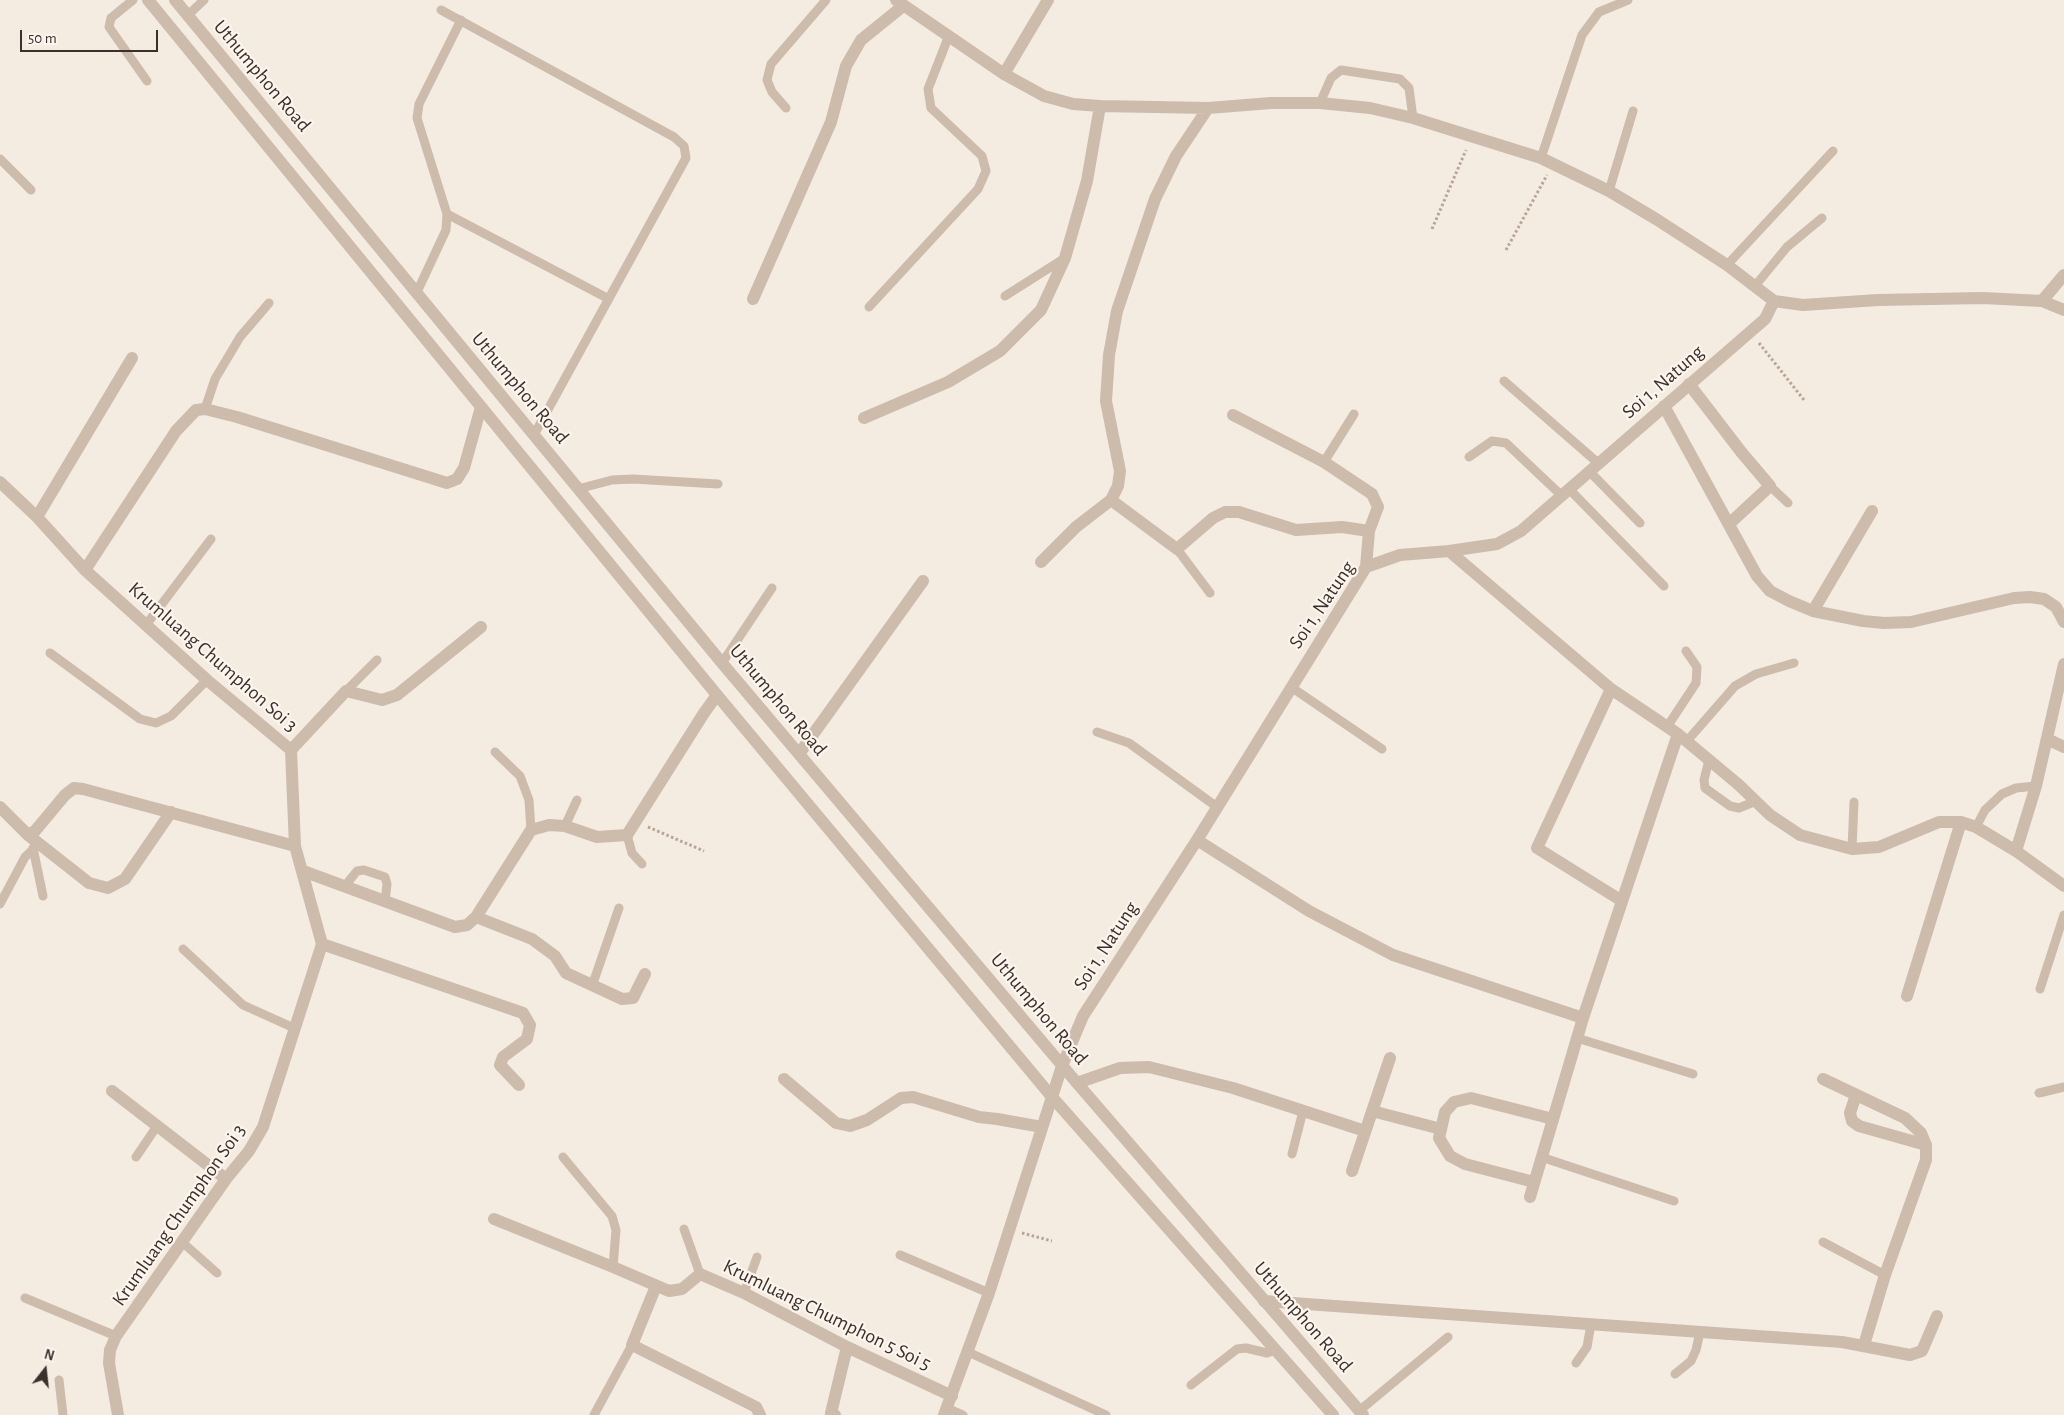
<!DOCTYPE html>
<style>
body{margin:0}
#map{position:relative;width:2064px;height:1415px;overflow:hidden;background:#f4ebe1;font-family:"Alegreya Sans",sans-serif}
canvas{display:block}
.north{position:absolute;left:20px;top:1345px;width:50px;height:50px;-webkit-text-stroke:4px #fbf5ee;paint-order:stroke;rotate:16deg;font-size:14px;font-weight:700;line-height:20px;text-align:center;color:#3b302b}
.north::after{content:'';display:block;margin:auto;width:18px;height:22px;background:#3b302b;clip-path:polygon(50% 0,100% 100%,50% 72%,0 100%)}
.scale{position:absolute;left:20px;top:30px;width:138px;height:22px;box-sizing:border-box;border:2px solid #3b302b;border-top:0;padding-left:6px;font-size:15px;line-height:18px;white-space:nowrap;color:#3b302b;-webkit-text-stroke:4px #fbf5ee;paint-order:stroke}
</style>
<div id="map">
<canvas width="2064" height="1415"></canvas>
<div class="north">N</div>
<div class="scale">50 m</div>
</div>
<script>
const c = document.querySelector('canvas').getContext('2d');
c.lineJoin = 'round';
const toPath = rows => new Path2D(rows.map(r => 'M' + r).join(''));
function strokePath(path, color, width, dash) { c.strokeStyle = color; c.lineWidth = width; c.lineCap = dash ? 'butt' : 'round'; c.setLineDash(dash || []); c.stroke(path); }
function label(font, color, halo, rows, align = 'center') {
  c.font = font + ' "Alegreya Sans",sans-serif'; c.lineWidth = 4.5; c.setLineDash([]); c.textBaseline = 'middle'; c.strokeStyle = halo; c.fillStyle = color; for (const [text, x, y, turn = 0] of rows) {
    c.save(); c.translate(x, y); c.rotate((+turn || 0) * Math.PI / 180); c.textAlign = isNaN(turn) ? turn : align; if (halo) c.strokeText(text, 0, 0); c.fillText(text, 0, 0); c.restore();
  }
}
strokePath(toPath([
 [1432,229,1466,150],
 [1506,250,1547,175],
 [1759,343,1804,400],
 [648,827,704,851],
 [1022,1233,1052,1241]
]), '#b9a596', 3, [2.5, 2.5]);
strokePath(toPath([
 [133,0,111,18,109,27,147,81],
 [441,10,674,137,684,146,686,158,534,435],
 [188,15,204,0],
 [1320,103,1331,78,1341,70,1400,79,1409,88,1413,118],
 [786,108,772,92,767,80,771,64,826,0],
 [1541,158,1582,35,1599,12,1628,0],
 [0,159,31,190],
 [1609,191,1633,111],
 [447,214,609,299],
 [1727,265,1833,151],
 [1755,286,1787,247,1822,218],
 [417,292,446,230,447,214,417,118,419,104,461,20],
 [1005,296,1065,258],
 [869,307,978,189,986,171,982,156,931,108,928,89,948,38],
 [1504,381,1598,463],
 [205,409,215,379,240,337,269,303],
 [1469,457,1492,441,1506,443,1562,496],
 [1324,462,1354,414],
 [1589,471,1640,523],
 [1770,486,1788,503],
 [578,489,612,480,633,479,718,484],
 [1569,489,1664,586],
 [1177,549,1210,593],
 [146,625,211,539],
 [50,653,140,719,156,723,171,716,207,680],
 [722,663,772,588],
 [1291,687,1382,749],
 [346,691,377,660],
 [1667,727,1696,683,1697,667,1686,651],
 [1097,732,1129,743,1217,807],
 [1687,741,1735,686,1756,674,1794,663],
 [495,752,520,776,529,800,531,830],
 [1709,760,1704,780,1705,788,1730,806,1739,808,1756,801],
 [565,826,577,800],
 [1976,827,1985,810,2002,794,2016,788,2036,786],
 [627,835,632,853,642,864],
 [33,848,43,896],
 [1852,849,1854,802],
 [344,887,357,871,364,870,385,877,387,884,385,902],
 [0,904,25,857,40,843],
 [183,949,243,1005,294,1028],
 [592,986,619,908],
 [2040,989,2064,915],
 [1577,1038,1693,1074],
 [2039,1093,2064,1087],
 [1292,1154,1303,1111],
 [136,1157,157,1126],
 [563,1157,612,1216,616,1230,613,1267],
 [1541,1157,1674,1201],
 [684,1229,700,1274],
 [182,1242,217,1273],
 [1823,1242,1885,1275],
 [900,1255,989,1293],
 [744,1293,757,1257],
 [25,1298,116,1336],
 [968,1352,1106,1415],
 [1576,1363,1587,1347,1591,1324],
 [1675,1374,1691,1361,1696,1350,1700,1332],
 [59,1380,63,1415],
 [1191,1385,1237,1349,1246,1348,1267,1353,1276,1350],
 [947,1408,963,1415],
 [1359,1411,1448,1337],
 [594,1415,632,1345]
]), '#cdbbac', 9);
strokePath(toPath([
 [896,0,1004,74,1044,96,1073,104,1100,106,1208,108,1271,103,1320,103,1370,108,1413,118,1541,158,1609,191,1656,219,1727,265,1774,301,1803,305,1878,300,1983,298,2042,301,2064,310],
 [1004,74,1048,0],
 [753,299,831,122,846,66,861,40,903,6],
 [2042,301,2064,275],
 [1689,384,1742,453,1770,486,1729,524],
 [1664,406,1757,576,1770,591,1789,601,1813,611,1863,621,1884,623,1911,622,2014,598,2030,597,2044,599,2056,607,2064,622],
 [1233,415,1324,462,1372,494,1378,507,1369,531,1366,567],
 [864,418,948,382,1000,351,1041,310,1065,258,1087,181,1100,106],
 [0,482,37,517,85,570,207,680,291,750,295,846,322,944,263,1127,249,1151,226,1179,116,1336,110,1350,109,1363,118,1415],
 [1111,500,1177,549,1213,518,1225,512,1239,512,1296,530,1342,527,1369,531],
 [37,517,132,358],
 [1449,551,1611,689,1678,734,1739,785,1770,815,1800,835,1852,849,1879,847,1939,822,1961,822,1976,827,2016,851,2064,886],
 [1041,562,1076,527,1111,500,1118,486,1120,471,1106,401,1109,355,1117,311,1155,199,1176,156,1208,108],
 [85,570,176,431,196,410,205,409,237,417,447,483,457,479,464,468,481,407],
 [1813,611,1872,511],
 [1611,689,1537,848,1622,901],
 [2047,739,2064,747],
 [291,750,346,691,382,700,397,695,481,627],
 [799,754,923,581],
 [0,807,28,835,35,831,65,795,74,788,83,789,295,846],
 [28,835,89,883,108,888,125,879,171,812],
 [1197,840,1309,911,1393,955,1583,1018],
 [2016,851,2036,786,2064,664],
 [303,871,455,927,467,925,476,917,531,830,549,825,565,826,597,837,627,835,704,713,717,695],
 [476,917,532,939,555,956,566,973,622,999,633,998,645,974],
 [322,944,523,1013,530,1025,527,1039,503,1057,500,1065,519,1085],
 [1907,996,1961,822],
 [1062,1066,1083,1016,1197,840,1366,567,1400,555,1449,551,1497,544,1521,531,1765,319,1774,301],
 [784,1079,836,1123,850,1126,867,1120,901,1098,913,1097,979,1117,997,1119,1042,1127],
 [1823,1079,1905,1118,1921,1133,1926,1145,1926,1160,1885,1275,1864,1345],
 [1077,1083,1120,1068,1149,1067,1233,1088,1365,1131],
 [112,1091,226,1179],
 [1856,1095,1850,1113,1852,1121,1859,1126,1926,1145],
 [1372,1111,1441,1129],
 [1352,1171,1390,1058],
 [1534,1182,1465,1164,1450,1156,1439,1138,1445,1112,1454,1102,1471,1098,1553,1119],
 [1530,1197,1583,1018,1678,734],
 [494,1219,613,1267,669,1291,682,1289,700,1274,744,1293,847,1347,952,1396],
 [656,1286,632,1345,756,1407,760,1415],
 [1264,1301,1842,1342,1910,1355,1922,1351,1937,1316],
 [835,1415,831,1413,847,1347],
 [944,1415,989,1293,1052,1097]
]), '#cdbbac', 12);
strokePath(toPath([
 [148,0,717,695,1052,1097,1333,1415],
 [175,0,722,663,1077,1083,1363,1415],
 [1052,1097,1062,1066]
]), '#cdbbac', 12);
label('20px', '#3b302b', '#fbf5ee', [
 ["Uthumphon Road",262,76,50],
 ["Soi 1, Natung",1663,382,-41],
 ["Uthumphon Road",520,388,50],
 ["Soi 1, Natung",1322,605,-56],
 ["Krumluang Chumphon Soi 3",213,657,41],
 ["Uthumphon Road",778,700,50],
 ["Soi 1, Natung",1106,946,-57],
 ["Uthumphon Road",1039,1009,50],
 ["Krumluang Chumphon Soi 3",179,1215,-55],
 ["Krumluang Chumphon 5 Soi 5",827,1315,26],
 ["Uthumphon Road",1303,1317,49]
]);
</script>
